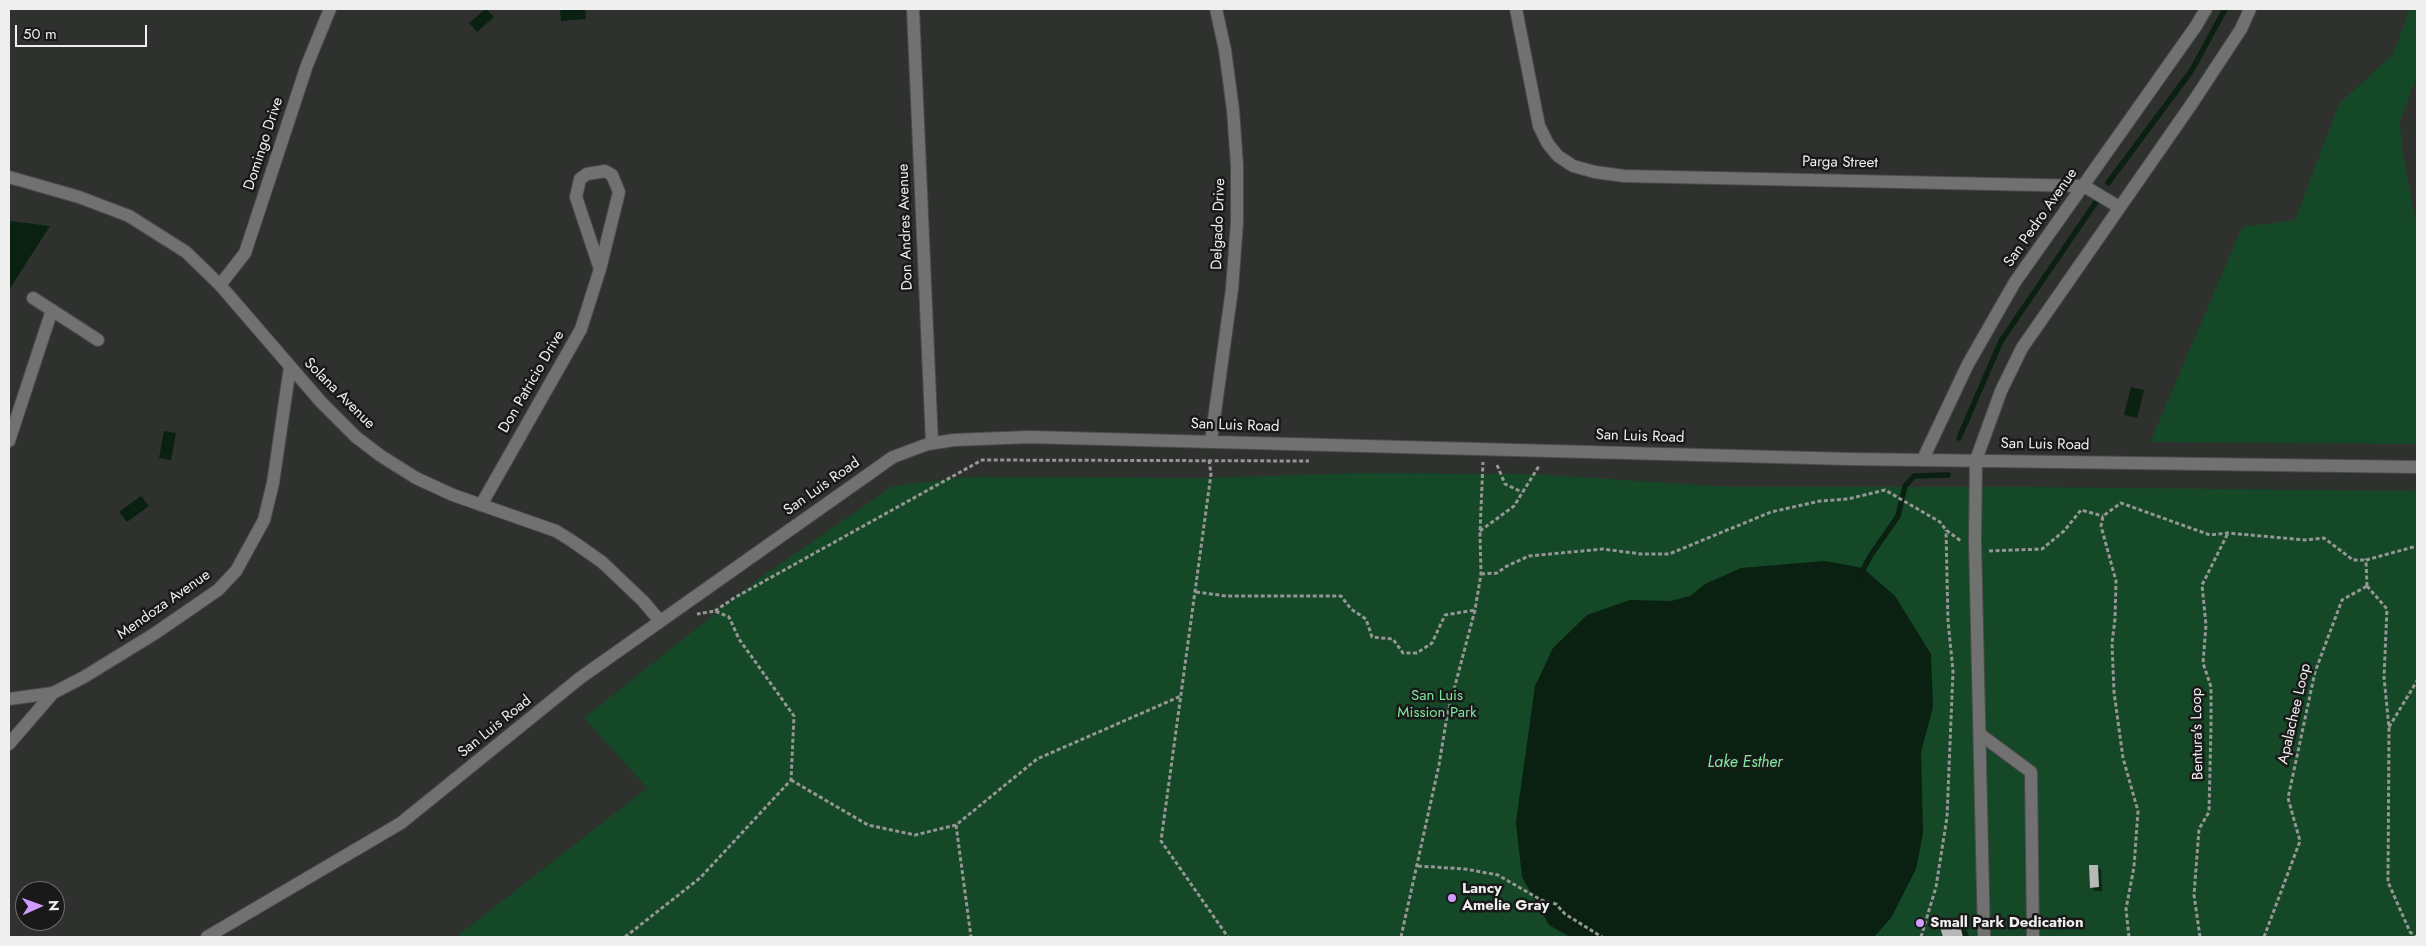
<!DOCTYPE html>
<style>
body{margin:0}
#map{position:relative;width:2426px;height:946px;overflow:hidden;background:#2f312f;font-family:Jost,sans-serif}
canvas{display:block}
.frame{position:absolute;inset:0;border:10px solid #eeefee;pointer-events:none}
.north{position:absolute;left:15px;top:881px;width:50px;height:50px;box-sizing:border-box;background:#181918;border:1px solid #6e6f6e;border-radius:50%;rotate:88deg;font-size:14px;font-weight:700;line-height:20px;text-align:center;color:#eeefee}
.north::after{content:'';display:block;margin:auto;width:18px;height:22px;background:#d09dff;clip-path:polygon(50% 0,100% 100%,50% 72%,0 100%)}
.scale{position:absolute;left:15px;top:25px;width:132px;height:22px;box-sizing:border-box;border:2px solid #eeefee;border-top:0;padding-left:6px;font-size:15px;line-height:18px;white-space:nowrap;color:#eeefee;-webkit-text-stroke:4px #181918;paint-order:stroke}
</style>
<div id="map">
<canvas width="2426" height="946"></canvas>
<div class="frame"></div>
<div class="north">N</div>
<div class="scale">50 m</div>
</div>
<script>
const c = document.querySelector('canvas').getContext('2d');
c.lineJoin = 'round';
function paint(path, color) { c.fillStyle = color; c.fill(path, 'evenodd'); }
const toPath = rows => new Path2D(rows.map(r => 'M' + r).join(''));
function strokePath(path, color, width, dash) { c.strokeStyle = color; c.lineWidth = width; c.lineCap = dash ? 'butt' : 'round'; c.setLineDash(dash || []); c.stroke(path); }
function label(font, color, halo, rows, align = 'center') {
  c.font = font + ' Jost,sans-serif'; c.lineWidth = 5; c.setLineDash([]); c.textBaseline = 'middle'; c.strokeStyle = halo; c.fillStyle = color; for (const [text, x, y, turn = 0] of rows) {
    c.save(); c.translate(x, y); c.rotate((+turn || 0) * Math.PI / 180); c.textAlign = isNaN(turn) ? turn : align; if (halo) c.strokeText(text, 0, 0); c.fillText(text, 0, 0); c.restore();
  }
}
paint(toPath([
 [2410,9,2417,9,2417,76,2400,122,2402,148,2417,228,2417,444,2150,442,2242,227,2295,220,2339,104,2393,54],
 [1361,473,1535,474,1727,487,2032,487,2417,491,2417,937,456,937,647,788,584,718,761,577,893,486,966,477,1205,478]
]), '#144827');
paint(toPath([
 [486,9,494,17,477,32,469,23],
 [560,9,585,9,586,19,561,21],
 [9,221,50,226,9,290],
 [2131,387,2144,390,2137,418,2124,415],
 [164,431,176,433,171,460,159,458],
 [141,496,149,506,127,522,119,512],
 [1825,561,1863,568,1895,596,1931,654,1933,707,1921,752,1923,833,1916,869,1891,918,1874,937,1570,937,1549,925,1522,877,1516,822,1535,686,1553,648,1587,615,1630,600,1671,601,1690,596,1705,584,1741,568]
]), '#0a2111');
paint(toPath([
 [2097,866,2101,870,2102,891,2095,891,2091,887],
 [1958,923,1967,931,1969,937,1944,937,1941,927]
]), '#0007');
strokePath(toPath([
 [2108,183,2192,70,2225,9],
 [1959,438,2001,341,2096,202],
 [1860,575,1871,555,1898,516,1905,486,1914,476,1948,475]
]), '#0a2111', 5.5);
paint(toPath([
 [2089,865,2098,865,2099,887,2090,888],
 [1959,921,1963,937,1943,937,1940,927]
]), '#b6b9b7');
const minor = toPath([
 [913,9,932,443],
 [1516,9,1539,126,1548,144,1558,156,1573,166,1595,172,1624,176,2084,186,2119,207],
 [9,177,79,197,129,216,186,252,220,285,321,402,356,437,381,456,416,478,453,495,556,531,572,541,602,562,643,601,660,621],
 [220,285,245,253,307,65,330,9],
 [33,298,98,340],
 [9,441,52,310],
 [1211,441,1232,289,1237,222,1237,165,1233,110,1225,50,1216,9],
 [1923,459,1968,364,2015,282,2196,26,2206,9],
 [481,505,581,329,600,269,619,192,612,175,605,171,587,174,580,179,576,197,600,269],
 [9,699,53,693,84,677,154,634,218,590,236,571,264,520,273,483,290,367],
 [1981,735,2031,772,2033,937],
 [9,744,53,693],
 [207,937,401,823,580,678,893,457,928,444,954,440,1029,437,1850,459,2417,467],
 [1984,937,1975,541,1976,460,2001,391,2022,348,2193,102,2241,29,2250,9]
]);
strokePath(minor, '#4a4c4a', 14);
strokePath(toPath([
 [1209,460,1211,474,1161,841,1228,937],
 [1497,465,1505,484,1522,492],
 [1480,531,1514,506,1539,466],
 [1989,551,2042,549,2064,531,2081,510,2103,516],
 [1481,574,1497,573,1507,566,1529,556,1603,549,1641,554,1669,554,1771,512,1820,501,1848,499,1885,490,1940,522,1946,530,1961,541],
 [2367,586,2387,609,2384,677,2389,728,2388,882,2410,932,2416,937],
 [2367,586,2366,560,2417,546],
 [1196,592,1226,596,1341,596,1351,609,1366,619,1372,637,1393,639,1403,653,1417,653,1432,643,1445,615,1475,610],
 [715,611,734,598,982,460,1309,461],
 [2389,727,2417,681],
 [791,780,868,825,915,835,956,825,1037,759,1181,696],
 [956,825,971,937],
 [1418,866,1465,869,1498,875,1541,900,1556,904,1565,914,1602,937],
 [625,937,700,878,791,780,794,716,739,639,729,617,715,611,697,614],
 [1401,937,1439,765,1447,716,1475,610,1481,574,1480,532,1483,462],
 [1921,937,1936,887,1947,817,1953,671,1948,621,1946,530],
 [2129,937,2126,909,2134,867,2138,811,2123,758,2114,692,2112,643,2115,619,2116,581,2101,526,2103,516,2121,503,2210,535,2228,533,2305,540,2324,538,2353,560,2366,560],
 [2200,937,2194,895,2199,829,2209,812,2211,725,2211,687,2203,663,2206,625,2202,585,2228,533],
 [2264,937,2300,841,2288,798,2315,672,2342,600,2367,586]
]), '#959695', 3, [4, 2.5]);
strokePath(minor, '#717172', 12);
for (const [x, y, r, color] of [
 [1452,898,5,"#d09dff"],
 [1920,923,5,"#d09dff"]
]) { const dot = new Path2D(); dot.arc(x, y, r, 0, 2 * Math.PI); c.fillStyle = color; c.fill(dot); strokePath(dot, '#181918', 2); }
label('15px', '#eeefee', '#181918', [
 ["Domingo Drive",264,144,-72],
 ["Parga Street",1840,163,1],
 ["San Pedro Avenue",2041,218,-55],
 ["Delgado Drive",1219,224,-88],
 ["Don Andres Avenue",906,227,-92],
 ["Don Patricio Drive",532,382,-60],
 ["Solana Avenue",339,394,45],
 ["San Luis Road",1235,426,2],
 ["San Luis Road",1640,437,2],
 ["San Luis Road",2045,445,1],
 ["San Luis Road",822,487,-35],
 ["Mendoza Avenue",164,605,-35],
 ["Apalachee Loop",2295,714,-77],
 ["San Luis Road",495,727,-39],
 ["Bentura's Loop",2198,734,-91]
]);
label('15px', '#7fe49d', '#181918', [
 ["San Luis",1437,696],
 ["Mission Park",1437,713]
]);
label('bold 15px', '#eeefee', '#181918', [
 ["Lancy",1462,889],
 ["Amelie Gray",1462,906],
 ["Small Park Dedication",1930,923]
], 'left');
label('italic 16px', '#82e7a0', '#181918', [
 ["Lake Esther",1745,763]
]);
</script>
